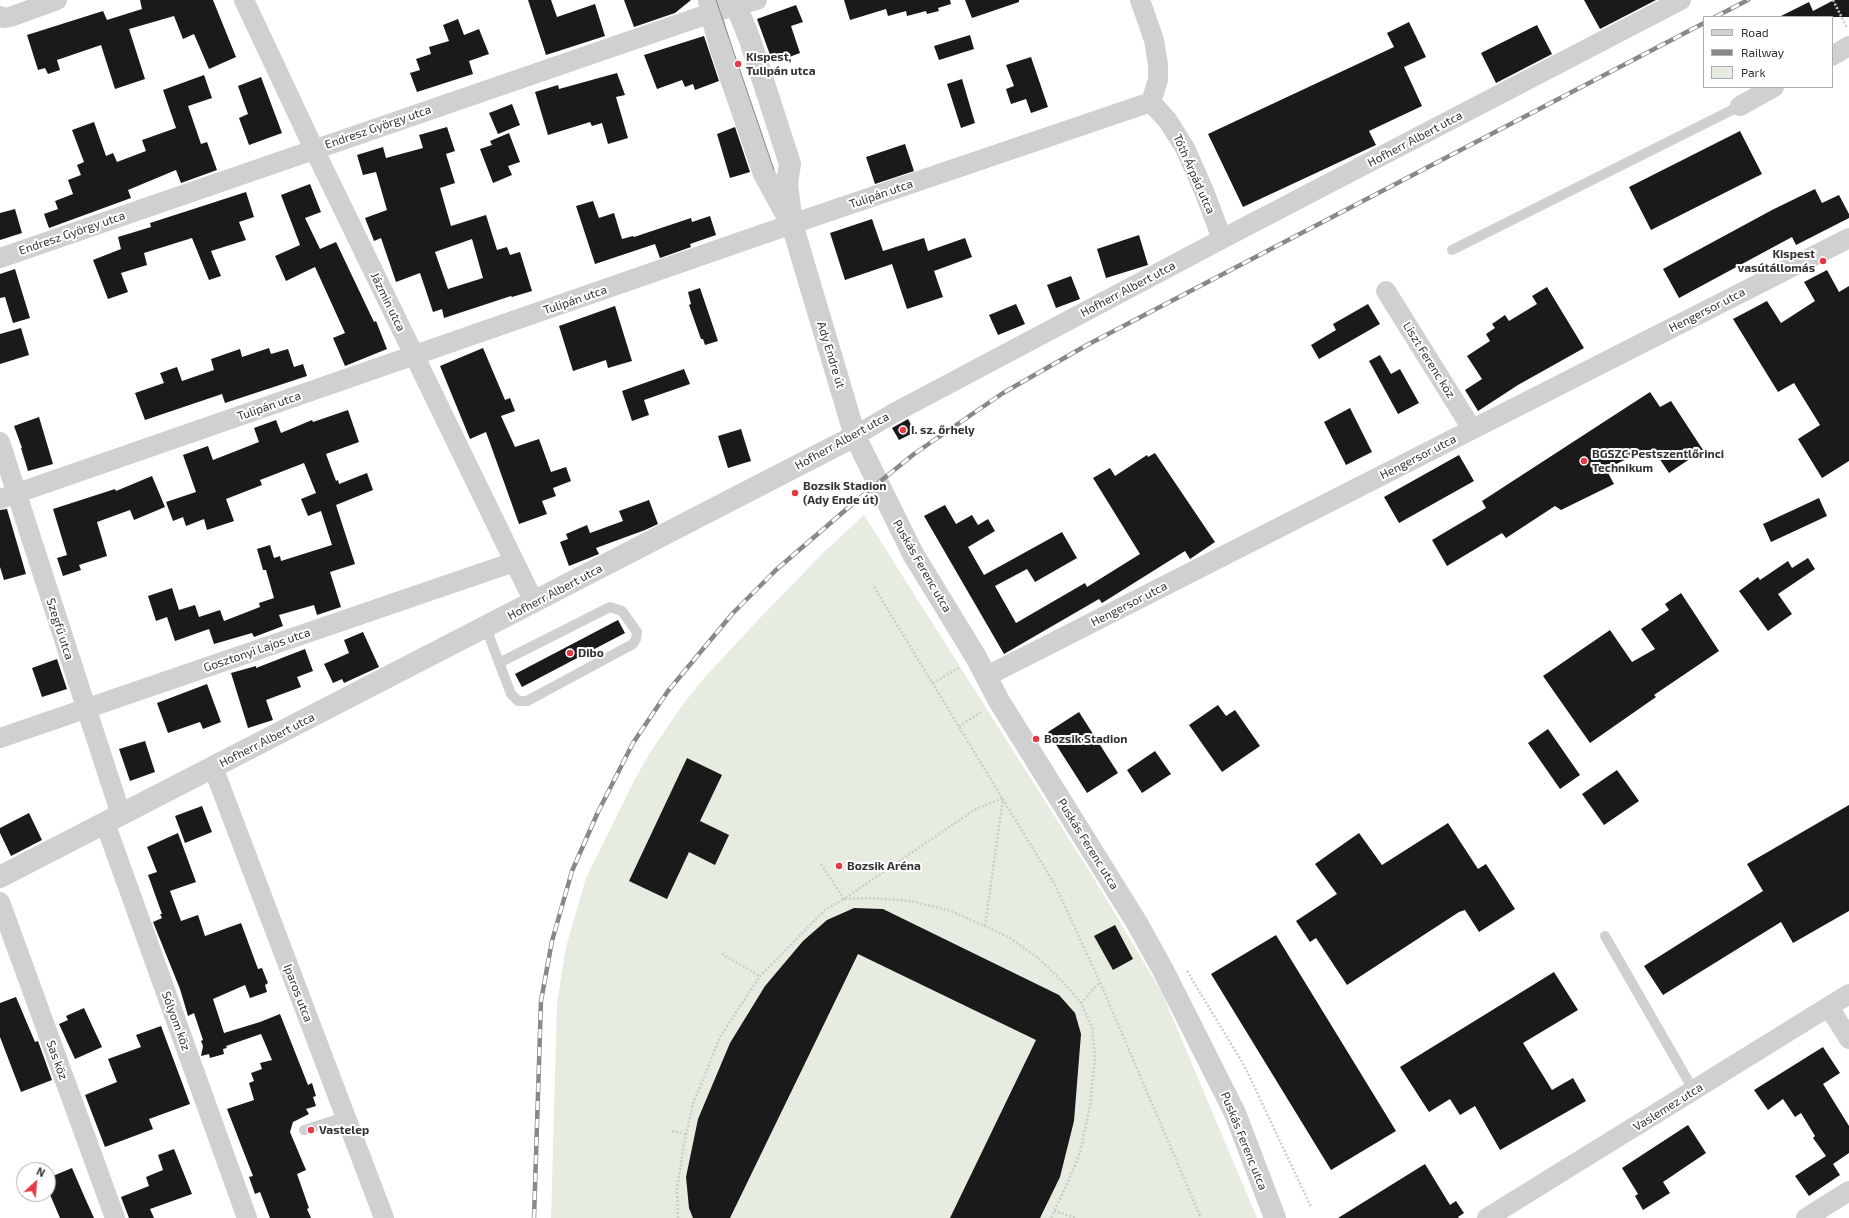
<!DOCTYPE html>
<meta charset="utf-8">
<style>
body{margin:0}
#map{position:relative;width:1849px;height:1218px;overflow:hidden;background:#fff;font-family:"Exo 2",sans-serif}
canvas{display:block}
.legend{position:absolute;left:1703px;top:16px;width:130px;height:72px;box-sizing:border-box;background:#fff;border:1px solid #adadad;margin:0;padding:5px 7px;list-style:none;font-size:12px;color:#333}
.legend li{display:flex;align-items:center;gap:8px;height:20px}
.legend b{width:20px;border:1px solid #adadad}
.north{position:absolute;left:16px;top:1162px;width:40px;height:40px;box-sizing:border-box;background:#fff;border:1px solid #adadad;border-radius:50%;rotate:26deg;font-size:11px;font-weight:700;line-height:16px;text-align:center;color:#333}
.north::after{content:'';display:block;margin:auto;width:14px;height:18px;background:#e63946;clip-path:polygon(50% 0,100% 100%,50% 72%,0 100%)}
</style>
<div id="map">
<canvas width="1849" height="1218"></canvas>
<ul class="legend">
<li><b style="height:5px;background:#d0d0d0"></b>Road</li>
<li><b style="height:5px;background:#888"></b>Railway</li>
<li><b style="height:11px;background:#e6ecdf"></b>Park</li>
</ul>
<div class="north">N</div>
</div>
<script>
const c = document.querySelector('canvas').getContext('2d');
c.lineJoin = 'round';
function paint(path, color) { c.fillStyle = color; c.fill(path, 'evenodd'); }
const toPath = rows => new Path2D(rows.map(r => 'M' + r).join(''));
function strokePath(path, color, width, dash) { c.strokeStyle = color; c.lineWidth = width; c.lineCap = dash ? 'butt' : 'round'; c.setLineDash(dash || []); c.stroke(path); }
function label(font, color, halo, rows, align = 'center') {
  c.font = font + ' "Exo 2",sans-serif'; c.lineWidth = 4; c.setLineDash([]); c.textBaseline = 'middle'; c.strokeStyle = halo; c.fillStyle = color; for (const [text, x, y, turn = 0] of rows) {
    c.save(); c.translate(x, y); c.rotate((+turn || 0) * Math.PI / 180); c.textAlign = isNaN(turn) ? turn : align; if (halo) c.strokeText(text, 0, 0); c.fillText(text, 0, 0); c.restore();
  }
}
paint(toPath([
 [864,515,1095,880,1162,993,1257,1218,551,1218,557,1003,566,947,586,878,632,785,649,754,684,703,705,677,758,620,823,553]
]), '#e6ecdf');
paint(toPath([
 [140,0,213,0,236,57,209,69,194,34,183,39,174,16,129,29,145,79,115,89,101,45,57,60,60,70,48,74,45,68,38,70,27,35,103,11,107,20,142,9],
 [528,0,551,0,557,17,595,4,605,36,546,55],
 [624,0,691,0,675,13,634,27],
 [844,0,950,0,951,4,938,8,939,11,927,14,926,11,907,16,906,11,888,16,886,9,850,20],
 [965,0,1019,0,1019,2,972,18],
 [1584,0,1656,0,1600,29],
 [1834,0,1849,0,1849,17,1779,17,1809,2,1813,11],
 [796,5,803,22,791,26,800,53,773,63,757,19],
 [458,19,464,35,479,29,489,54,469,61,473,74,417,92,410,73,420,70,416,59,431,54,429,47,449,41,443,25],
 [1409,22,1426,57,1404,67,1422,106,1369,131,1376,145,1243,207,1208,134,1394,47,1387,33],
 [1537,25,1552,54,1496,83,1481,53],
 [970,35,974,49,939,60,934,46],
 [704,36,719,81,695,90,693,84,685,87,682,80,657,89,644,55],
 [1031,57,1048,107,1031,113,1026,99,1011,104,1006,89,1014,86,1006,65],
 [617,73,625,95,616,97,628,138,608,144,602,123,592,126,590,122,548,135,535,92,558,85,559,89],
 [204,75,212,98,188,106,201,144,207,142,217,170,181,183,176,170,128,190,131,198,49,228,44,214,58,209,55,201,73,194,68,180,81,175,77,165,84,162,72,130,94,122,106,156,113,153,117,162,146,151,142,140,176,128,163,90],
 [261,77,282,133,249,145,239,118,248,114,238,86],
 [962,79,975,123,961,128,947,84],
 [512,104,520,125,498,134,489,113],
 [447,127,455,151,446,154,455,183,440,188,451,226,486,215,497,250,507,247,510,255,520,252,532,291,512,297,511,296,444,318,442,309,433,312,420,273,396,282,381,238,374,241,365,218,387,210,376,172,363,175,357,155,383,147,386,158,423,148,419,135],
 [472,239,483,278,448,289,435,252],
 [735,127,750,172,730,178,717,134],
 [1740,131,1762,174,1651,230,1629,187],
 [509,133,520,162,508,166,512,175,493,183,480,149,492,145,490,141],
 [905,144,914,171,875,184,866,157],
 [310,184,321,212,305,218,320,249,336,242,374,322,376,321,387,349,345,366,333,338,345,333,315,267,286,281,275,256,300,245,281,195],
 [1815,189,1822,203,1839,195,1849,214,1849,218,1796,245,1792,237,1679,298,1663,269,1772,210],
 [246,192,254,217,239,222,246,240,211,251,221,276,209,280,192,238,144,253,147,265,121,273,128,292,108,299,93,260,121,249,118,237,151,227,150,223],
 [593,201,599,218,614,213,622,239,633,236,634,237,691,218,692,222,710,216,716,235,690,244,691,247,660,258,655,244,595,264,576,206],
 [15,209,22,233,0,240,0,213],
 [872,219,883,251,924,238,928,251,965,238,972,257,934,271,943,297,907,309,892,264,845,280,830,233],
 [1139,235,1148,265,1106,278,1097,249],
 [15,269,30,318,13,323,5,297,0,298,0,274],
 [1827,270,1839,292,1849,286,1849,461,1822,478,1798,439,1820,425,1794,383,1778,392,1733,319,1767,301,1781,323,1815,301,1804,282],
 [1071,276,1080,299,1056,308,1047,285],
 [1547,287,1584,348,1518,385,1478,411,1465,390,1482,379,1467,356,1490,341,1486,334,1495,328,1492,324,1505,315,1509,321,1537,304,1532,296],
 [700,288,718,341,705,345,703,339,701,339,689,305,691,304,688,292],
 [1016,304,1025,324,998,335,989,315],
 [1368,304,1380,324,1319,359,1311,345,1336,330,1333,324],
 [615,306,632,361,608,368,606,360,573,371,559,326],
 [21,328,29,355,0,364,0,334],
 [269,348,271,354,288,349,294,367,303,364,307,376,225,403,222,394,145,420,135,393,164,383,160,373,177,367,182,381,214,370,211,359,240,349,242,357],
 [483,348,505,400,510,398,515,411,501,416,515,447,539,439,551,472,566,467,571,481,553,488,556,496,542,501,547,514,519,524,486,432,470,439,440,366],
 [1380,355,1391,374,1400,369,1419,403,1398,414,1369,361],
 [684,369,690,384,644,400,649,415,632,421,622,391],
 [1650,392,1660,407,1671,401,1703,450,1669,473,1655,452,1645,450,1606,469,1614,484,1561,510,1555,506,1506,538,1502,533,1447,566,1432,540,1486,508,1482,501],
 [1350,408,1372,452,1346,465,1324,422],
 [348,410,359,442,326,454,336,481,338,480,339,484,367,473,373,490,336,505,355,564,330,572,341,607,317,615,314,605,279,615,283,626,254,637,252,633,214,644,209,629,175,641,167,617,156,621,148,596,172,588,179,610,195,605,199,617,220,610,224,621,260,607,259,603,274,598,266,570,263,570,257,549,270,545,274,558,280,556,281,561,332,545,321,511,308,516,301,499,316,493,304,463,260,480,262,485,226,499,234,521,207,530,204,519,186,526,183,517,173,521,166,502,196,492,183,455,208,446,213,460,259,442,254,428,276,420,281,433,312,420,313,422],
 [39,417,53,464,28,471,21,448,22,448,14,426],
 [908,419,915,432,899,440,892,428],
 [741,429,751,461,728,468,718,436],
 [1155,453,1215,542,1190,559,1185,551,1102,603,1099,599,1004,654,924,516,945,505,956,524,972,515,978,525,988,519,995,531,968,547,984,575,1062,532,1077,558,1035,582,1027,569,995,586,1016,623,1085,583,1087,587,1140,554,1093,478,1110,468,1115,476,1147,455,1148,457],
 [1459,455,1474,481,1399,523,1384,497],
 [152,476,165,507,134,520,130,510,97,522,107,556,79,565,81,570,63,576,57,558,67,555,53,509,115,489,116,491],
 [1819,498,1827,516,1771,542,1763,524],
 [649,500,658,524,645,530,596,548,599,554,569,566,560,542,568,539,566,534,587,525,590,533,623,521,619,511],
 [7,509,26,574,4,580,0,567,0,510],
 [1808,558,1815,569,1778,594,1792,614,1768,631,1739,591,1758,577,1760,580,1788,561,1792,568],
 [1681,593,1719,651,1654,695,1656,697,1590,743,1543,676,1610,630,1632,662,1655,649,1641,629,1669,610,1665,604],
 [618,620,625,633,522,687,515,674],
 [363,632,379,667,344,683,342,679,333,683,324,664,349,653,344,640],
 [305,649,313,671,297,677,301,687,266,700,273,720,248,728,231,673,256,666,256,668],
 [57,659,67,689,42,697,32,668],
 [207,684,221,722,203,729,200,722,168,733,157,703],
 [1218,705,1226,716,1235,710,1260,746,1222,772,1189,725],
 [1079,712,1118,773,1087,793,1048,732],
 [1548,729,1580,775,1560,789,1528,743],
 [145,741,155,772,130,781,119,749],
 [1155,751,1171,774,1142,793,1127,770],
 [687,758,722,775,700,821,729,835,715,865,689,852,667,899,629,881],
 [1617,770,1639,801,1604,825,1582,794],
 [1849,805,1849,911,1793,943,1781,922,1663,995,1644,966,1763,891,1747,864],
 [202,806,212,832,185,843,175,816],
 [29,813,42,840,11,856,0,833,0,828],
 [1448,823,1478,869,1486,864,1515,909,1479,932,1465,910,1459,912,1347,985,1316,938,1310,942,1296,921,1337,894,1315,864,1359,833,1382,865],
 [178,833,196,882,170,891,181,921,198,915,205,936,241,923,258,969,262,968,268,983,265,985,267,992,250,998,245,985,213,999,224,1033,260,1022,280,1014,308,1085,312,1083,316,1096,313,1097,316,1106,306,1109,309,1114,293,1122,290,1132,306,1170,297,1174,309,1208,307,1209,311,1218,270,1218,260,1192,255,1194,249,1177,253,1176,227,1109,254,1100,249,1083,254,1081,251,1073,262,1069,260,1063,272,1060,261,1034,226,1046,227,1048,223,1049,224,1054,210,1058,209,1054,201,1056,203,1046,201,1041,203,1040,194,1013,188,1016,180,989,153,922,162,918,160,914,162,914,148,875,157,872,147,847],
 [854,908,883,909,1059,995,1075,1013,1081,1034,1074,1121,1060,1177,1040,1218,950,1218,1036,1040,858,954,730,1218,693,1218,689,1208,686,1177,698,1119,730,1043,765,986,803,941,827,920],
 [1115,925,1133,959,1113,970,1094,936],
 [1276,935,1396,1131,1331,1170,1211,974],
 [1554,972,1578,1010,1523,1043,1552,1090,1573,1078,1586,1101,1500,1150,1475,1106,1460,1115,1450,1099,1429,1112,1400,1067],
 [16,997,35,1042,38,1041,52,1080,21,1092,0,1037,0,1003],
 [84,1008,102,1047,75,1059,59,1024,68,1020,66,1016],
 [161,1026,190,1104,149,1119,153,1129,105,1147,85,1095,117,1082,108,1059,141,1047,136,1035],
 [1823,1047,1840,1073,1823,1084,1849,1126,1849,1153,1833,1164,1840,1175,1809,1196,1795,1176,1826,1156,1813,1138,1815,1136,1801,1113,1795,1117,1783,1099,1768,1110,1754,1090],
 [1688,1125,1706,1153,1663,1182,1670,1193,1643,1210,1635,1196,1638,1194,1622,1168],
 [174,1149,192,1194,150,1209,154,1218,129,1218,121,1197,149,1186,146,1177,163,1170,158,1155],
 [1425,1164,1450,1205,1456,1201,1464,1213,1458,1217,1459,1218,1338,1218],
 [72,1168,85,1198,94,1218,60,1218,48,1190,48,1178]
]), '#1a1a1a');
strokePath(toPath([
 [1833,0,1847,28],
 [874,587,1055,885,1100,982,1201,1218],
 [933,683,960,667],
 [959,726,983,711],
 [821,864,844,899,974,810,1003,798],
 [985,926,1003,798],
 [722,954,760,976],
 [1187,971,1245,1067,1311,1207],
 [1081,1003,1100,982],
 [672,1131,686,1134],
 [1054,1211,1076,1218],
 [678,1218,677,1188,684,1144,693,1104,720,1037,760,976,825,910,844,899,871,898,910,901,948,910,985,926,1010,938,1038,958,1064,983,1081,1003,1092,1027,1095,1057,1090,1106,1080,1153,1068,1182,1051,1218]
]), '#cdcdcd', 2.5, [2, 2]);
strokePath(toPath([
 [1452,250,1740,106],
 [486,628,511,694,518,701,527,701,633,644,636,639,637,632,622,611,610,607,499,663],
 [1605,936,1694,1091],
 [304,1130,345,1117]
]), '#d0d0d0', 10);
strokePath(toPath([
 [244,0,314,149,534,602],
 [1140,0,1154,40,1158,65,1158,80,1151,102],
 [0,16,3,18,10,17,57,0],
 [1832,56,1849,46],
 [1151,102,1168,121,1185,148,1204,191,1222,239],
 [1740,106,1774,87],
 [0,258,711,13,757,0],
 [1386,291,1472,429],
 [855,436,892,414,1222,239,1681,0],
 [0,442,121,815],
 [0,499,792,224,1151,102],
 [987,676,1849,238],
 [0,738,514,562],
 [213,767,384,1218],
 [105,823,247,1218],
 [0,902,115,1218],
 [1829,1007,1849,1039],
 [1487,1218,1849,994],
 [1806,1218,1849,1191]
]), '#d0d0d0', 20);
strokePath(toPath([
 [709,0,711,13,721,50,764,174,787,216],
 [734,0,750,40,790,164,787,183,792,224,855,436,913,554,976,657,999,701,1137,923,1163,970,1235,1113,1275,1218],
 [0,877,855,436]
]), '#d0d0d0', 22);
strokePath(toPath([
 [716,0,774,170]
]), '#888', 1);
const rail = toPath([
 [1715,17,1748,0],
 [534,1218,541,1001,552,941,572,871,598,812,633,743,668,691,733,613,777,569,856,501,914,454,1003,393,1087,345,1704,23]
]);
strokePath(rail, '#888', 4.5);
strokePath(rail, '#fff', 3, [9]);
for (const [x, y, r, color] of [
 [738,64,4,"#e63946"],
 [1823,261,4,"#e63946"],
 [903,430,4,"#e63946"],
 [1584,461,4,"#e63946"],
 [795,493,4,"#e63946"],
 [570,653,4,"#e63946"],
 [1036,739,4,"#e63946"],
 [839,866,4,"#e63946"],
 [311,1130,4,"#e63946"]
]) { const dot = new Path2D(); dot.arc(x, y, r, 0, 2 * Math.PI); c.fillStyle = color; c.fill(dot); strokePath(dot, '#fff', 1.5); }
label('bold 12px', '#333', '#fff', [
 ["Kispest,",746,57],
 ["Tulipán utca",746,71],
 ["Kispest",1815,254,"right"],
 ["vasútállomás",1815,268,"right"],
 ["I. sz. őrhely",911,430],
 ["BGSZC Pestszentlőrinci",1592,454],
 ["Technikum",1592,468],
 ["Bozsik Stadion",803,486],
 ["(Ady Ende út)",803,500],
 ["Dibo",578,653],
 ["Bozsik Stadion",1044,739],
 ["Bozsik Aréna",847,866],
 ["Vastelep",319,1130]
], 'left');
label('12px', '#333', '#fff', [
 ["Endresz György utca",378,127,-19],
 ["Hofherr Albert utca",1415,139,-28],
 ["Tóth Árpád utca",1194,174,66],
 ["Tulipán utca",881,194,-19],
 ["Endresz György utca",72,233,-19],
 ["Hofherr Albert utca",1128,289,-28],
 ["Tulipán utca",575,300,-19],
 ["Jázmin utca",388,302,64],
 ["Hengersor utca",1707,310,-27],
 ["Ady Endre út",831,355,73],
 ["Liszt Ferenc köz",1429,360,58],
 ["Tulipán utca",269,406,-19],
 ["Hofherr Albert utca",842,441,-29],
 ["Hengersor utca",1418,457,-27],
 ["Puskás Ferenc utca",922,566,60],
 ["Hofherr Albert utca",555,592,-28],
 ["Hengersor utca",1129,604,-27],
 ["Szegfű utca",60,629,72],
 ["Gosztonyi Lajos utca",257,650,-19],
 ["Hofherr Albert utca",267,740,-27],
 ["Puskás Ferenc utca",1088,844,58],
 ["Iparos utca",298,993,69],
 ["Sólyom köz",176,1021,70],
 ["Sas köz",57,1060,70],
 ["Vaslemez utca",1668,1107,-32],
 ["Puskás Ferenc utca",1244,1141,68]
]);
</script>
